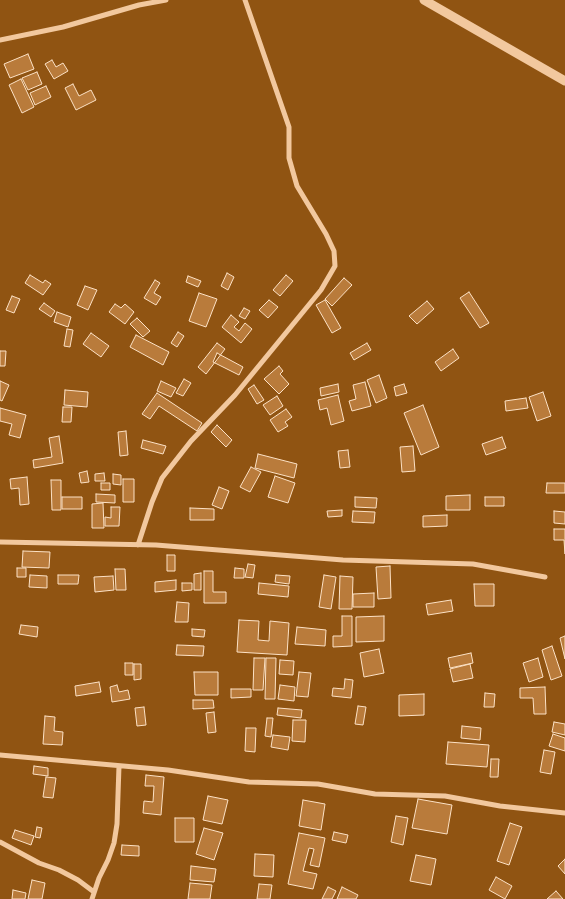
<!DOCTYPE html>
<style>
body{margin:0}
canvas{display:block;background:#905412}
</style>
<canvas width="565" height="899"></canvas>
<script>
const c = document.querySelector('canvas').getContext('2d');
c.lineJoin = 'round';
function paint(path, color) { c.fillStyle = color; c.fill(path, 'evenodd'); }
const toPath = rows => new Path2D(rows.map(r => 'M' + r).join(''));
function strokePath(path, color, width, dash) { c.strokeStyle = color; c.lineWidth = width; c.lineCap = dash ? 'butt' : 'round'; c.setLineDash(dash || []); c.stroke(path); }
const building = toPath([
 [28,54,34,69,10,78,4,64,28,54],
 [52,60,56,67,63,63,68,71,54,79,45,64,52,60],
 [37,72,42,84,28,90,22,78,37,72],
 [21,79,34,107,22,113,9,85,21,79],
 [73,84,79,96,91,90,96,100,76,110,65,88,73,84],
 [46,86,51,97,35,105,30,93,46,86],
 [227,273,234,277,228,290,221,286,227,273],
 [30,275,43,283,45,280,51,284,43,295,25,283,30,275],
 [286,275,293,281,280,296,273,290,286,275],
 [188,276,201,281,198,287,186,282,188,276],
 [344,278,352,285,332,306,325,299,344,278],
 [155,280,160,283,154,293,161,297,156,305,144,298,155,280],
 [85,286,97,290,88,310,77,305,85,286],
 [469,292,489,323,480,328,460,298,469,292],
 [199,293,217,299,206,327,189,321,199,293],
 [12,296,20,299,14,313,6,310,12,296],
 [269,300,278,307,268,318,259,310,269,300],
 [325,300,341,328,332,333,316,305,325,300],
 [427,301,434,309,417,324,409,316,427,301],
 [44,303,55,311,51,317,39,309,44,303],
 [115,304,121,308,125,304,134,312,125,324,109,312,115,304],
 [244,308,250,311,245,319,239,316,244,308],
 [57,312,71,317,68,327,54,322,57,312],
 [231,315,239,322,234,327,239,331,245,323,252,329,241,343,222,327,231,315],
 [137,318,150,331,143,337,130,324,137,318],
 [67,329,73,330,70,347,64,346,67,329],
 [178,332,184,336,177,347,171,343,178,332],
 [91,333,109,346,101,357,83,344,91,333],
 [136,335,169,352,163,365,130,347,136,335],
 [217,343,225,349,206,374,198,367,217,343],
 [367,343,371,350,354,360,350,353,367,343],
 [453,349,459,358,441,371,435,362,453,349],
 [0,351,6,351,5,366,0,366,0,351],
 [217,353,243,367,239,375,213,362,217,353],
 [279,366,283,371,280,374,289,384,279,394,264,379,279,366],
 [379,375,387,398,376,403,367,380,379,375],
 [184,379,191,383,183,396,176,393,184,379],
 [0,381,9,385,2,401,0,400,0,381],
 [161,381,176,388,171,397,157,391,161,381],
 [365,382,371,406,352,411,349,401,356,399,353,385,365,382],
 [338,384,339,392,321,396,320,388,338,384],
 [404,384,407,393,396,396,394,387,404,384],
 [254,385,264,400,257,404,248,389,254,385],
 [65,390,88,392,87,407,64,405,65,390],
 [543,392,551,416,537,421,529,397,543,392],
 [157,393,202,423,197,431,159,406,150,419,142,414,157,393],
 [338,395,344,421,331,425,327,408,320,410,318,400,338,395],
 [277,396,283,406,270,415,263,405,277,396],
 [526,398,528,408,506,411,505,401,526,398],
 [423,405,439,447,421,455,404,413,423,405],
 [63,407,72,407,71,422,62,422,63,407],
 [0,408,26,415,20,438,9,435,12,424,0,421,0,408],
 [286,409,292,417,285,422,288,426,278,432,270,420,286,409],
 [217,425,232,440,226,447,211,432,217,425],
 [126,431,128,455,120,456,118,432,126,431],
 [59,436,63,463,34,468,33,460,52,457,49,438,59,436],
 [502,437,506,448,486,455,482,444,502,437],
 [143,440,166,446,163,454,141,448,143,440],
 [413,446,415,471,402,472,400,447,413,446],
 [348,450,350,467,340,468,338,451,348,450],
 [258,454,297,464,294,478,255,468,258,454],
 [251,467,261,472,250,492,240,487,251,467],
 [87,471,89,482,81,483,79,473,87,471],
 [104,473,105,481,95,481,95,474,104,473],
 [113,474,121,475,121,485,113,484,113,474],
 [275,476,295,483,288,503,268,497,275,476],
 [27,477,29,504,20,505,19,488,11,489,10,479,27,477],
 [123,479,134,479,134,502,123,502,123,479],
 [51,480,61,480,61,510,52,510,51,480],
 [101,483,110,483,110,490,101,490,101,483],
 [547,483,565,483,565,493,546,493,547,483],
 [219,487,229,491,222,509,212,505,219,487],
 [96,494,115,495,115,503,96,502,96,494],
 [470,495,470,510,446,510,446,496,470,495],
 [62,497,82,497,82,509,62,509,62,497],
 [355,497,377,498,376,508,355,507,355,497],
 [485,497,504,497,504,506,485,506,485,497],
 [103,503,104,528,92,528,92,504,103,503],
 [111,507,120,507,119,526,105,526,105,517,111,518,111,507],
 [190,508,214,509,214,520,190,520,190,508],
 [342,510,342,516,328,517,327,511,342,510],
 [353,511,375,512,374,523,352,522,353,511],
 [554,511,565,512,565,524,554,523,554,511],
 [447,515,447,526,423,527,423,516,447,515],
 [554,529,565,529,565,554,564,540,554,540,554,529],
 [23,551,50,552,49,568,22,567,23,551],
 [167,555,175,555,175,571,167,571,167,555],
 [248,564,255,565,253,578,245,577,248,564],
 [390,566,391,598,378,599,376,567,390,566],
 [17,568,26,568,26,577,17,577,17,568],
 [235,568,244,569,244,578,234,578,235,568],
 [115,569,125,569,126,590,116,590,115,569],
 [204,571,213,571,213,592,226,592,226,603,204,603,204,571],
 [201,573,201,590,194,590,194,574,201,573],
 [30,575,47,576,47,588,29,587,30,575],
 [58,575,79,575,78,584,58,584,58,575],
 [276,575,290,576,289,584,275,582,276,575],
 [324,575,336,577,331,609,319,607,324,575],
 [113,576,114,590,95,592,94,577,113,576],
 [340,576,353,577,352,609,339,609,340,576],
 [176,580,176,590,155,592,155,582,176,580],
 [182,583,192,583,192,590,182,591,182,583],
 [259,583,289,586,288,597,258,594,259,583],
 [474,584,494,584,494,606,475,606,474,584],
 [374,593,374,607,353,607,353,594,374,593],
 [451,600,453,611,428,615,426,604,451,600],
 [177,602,189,603,188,622,175,622,177,602],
 [342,616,352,616,352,646,333,647,333,636,342,636,342,616],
 [384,616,384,641,356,642,356,617,384,616],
 [239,620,259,621,258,640,269,641,270,621,289,623,287,655,237,652,239,620],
 [21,625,38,627,37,637,19,634,21,625],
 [297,627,326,630,325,646,295,644,297,627],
 [192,629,205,630,204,637,192,636,192,629],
 [565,636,565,659,560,638,565,636],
 [177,645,204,646,203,656,176,655,177,645],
 [552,646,562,676,551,680,542,650,552,646],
 [379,649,384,673,364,677,360,653,379,649],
 [471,653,473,663,450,668,448,658,471,653],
 [254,658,265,658,263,690,253,690,254,658],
 [266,658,276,658,275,699,265,699,266,658],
 [538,658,543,677,529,682,523,663,538,658],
 [280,660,294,661,293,675,279,674,280,660],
 [125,663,133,663,133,675,125,675,125,663],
 [134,664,141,664,141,679,134,680,134,664],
 [470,664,473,678,453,682,450,669,470,664],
 [194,672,218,672,218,695,195,695,194,672],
 [299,672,311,673,308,697,296,696,299,672],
 [345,679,353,680,351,698,332,696,333,688,344,689,345,679],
 [99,682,101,692,76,696,75,686,99,682],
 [117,685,119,692,128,690,130,699,112,702,110,687,117,685],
 [280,685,295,687,294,701,278,699,280,685],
 [545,687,546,714,534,714,533,698,520,698,520,688,545,687],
 [231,689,251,689,251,697,231,698,231,689],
 [485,693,495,694,494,707,484,707,485,693],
 [424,694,424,715,399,716,399,695,424,694],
 [193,700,213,700,214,708,193,709,193,700],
 [358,706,366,707,363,725,355,724,358,706],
 [144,707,146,725,137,726,135,708,144,707],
 [278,708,302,710,301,718,277,715,278,708],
 [214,712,216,732,208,733,206,713,214,712],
 [45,716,55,717,54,731,63,732,62,745,43,744,45,716],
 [267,718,273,718,271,737,265,736,267,718],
 [293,720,306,720,305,742,292,741,293,720],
 [554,722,565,724,565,735,552,732,554,722],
 [462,726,481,728,480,740,461,738,462,726],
 [246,728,256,728,255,752,245,751,246,728],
 [553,734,565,738,565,751,549,746,553,734],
 [273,735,290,737,288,750,271,747,273,735],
 [448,742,489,745,487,767,446,764,448,742],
 [544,750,555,752,551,774,540,772,544,750],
 [491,759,499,759,498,777,490,777,491,759],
 [34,766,48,768,48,776,33,774,34,766],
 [146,775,164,777,161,815,143,813,144,801,153,802,154,786,145,786,146,775],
 [46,777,56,778,53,798,43,797,46,777],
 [208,796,228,800,222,824,203,820,208,796],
 [418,799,452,805,447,834,412,828,418,799],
 [303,800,325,804,321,830,299,826,303,800],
 [396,816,408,818,403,845,391,842,396,816],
 [175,818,194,818,194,842,175,842,175,818],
 [510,823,522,827,509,865,497,861,510,823],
 [37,827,42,828,40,838,35,837,37,827],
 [204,828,223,833,214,860,196,854,204,828],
 [15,830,34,836,31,845,12,838,15,830],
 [334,832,348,835,346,843,332,840,334,832],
 [299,833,325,838,319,867,310,865,314,849,309,848,303,871,317,874,313,889,288,884,299,833],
 [122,845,139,846,139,856,121,855,122,845],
 [255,854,274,855,273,877,254,876,255,854],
 [416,855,436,859,431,885,410,881,416,855],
 [565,859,565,874,558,866,565,859],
 [191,866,216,869,214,882,190,880,191,866],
 [496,877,512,886,505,899,489,890,496,877],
 [32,880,45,883,42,899,28,899,32,880],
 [190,883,212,885,210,899,188,899,190,883],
 [259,884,272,885,270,899,257,899,259,884],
 [328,887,336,891,332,899,322,899,328,887],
 [342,887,358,895,356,899,337,899,342,887],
 [13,890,26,893,25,899,12,899,13,890],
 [556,891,563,899,547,899,556,891]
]);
paint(building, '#b97b3b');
strokePath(building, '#fce1c5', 1);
strokePath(toPath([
 [0,40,63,27,139,5,166,0],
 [0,542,156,545,343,560,473,564,545,577],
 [138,545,152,502,162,478,191,441,235,395,321,290,335,266,334,251,326,234,297,186,289,158,289,127,245,0],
 [0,755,168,770,249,782,318,784,375,794,445,796,500,806,565,813],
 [0,842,39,863,59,870,78,880,94,892],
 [92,899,99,878,108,860,114,843,117,824,119,766]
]), '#f2c89e', 5);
strokePath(toPath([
 [424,0,565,81]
]), '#f2c89e', 9);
</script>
